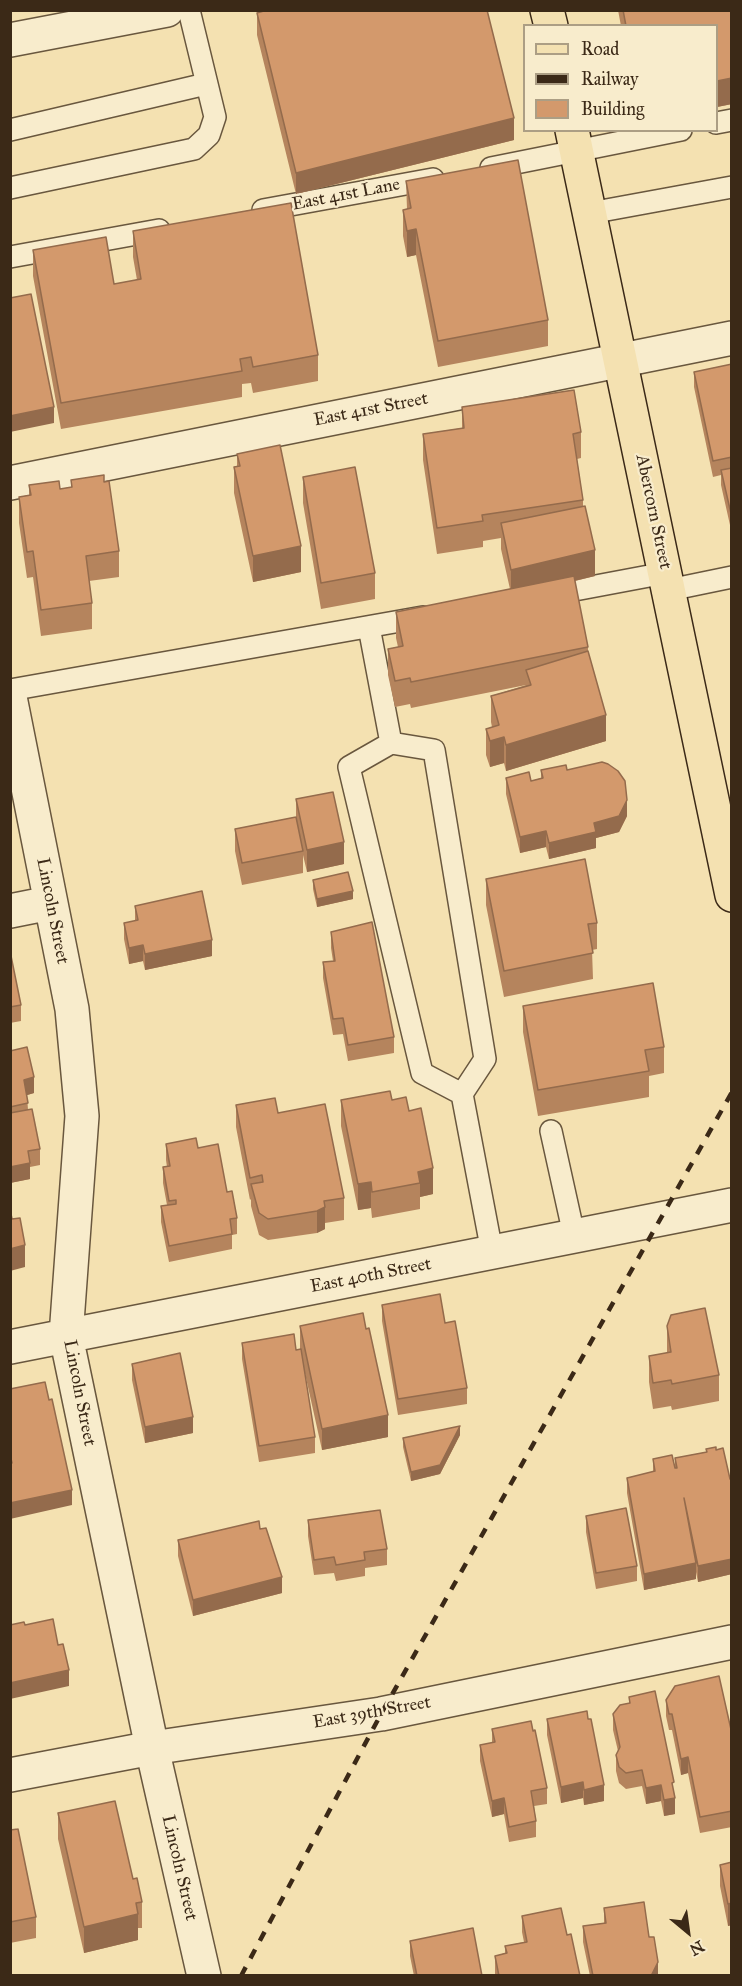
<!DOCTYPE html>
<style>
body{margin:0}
#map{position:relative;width:742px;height:1986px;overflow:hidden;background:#f4e1b1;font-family:"IM FELL Great Primer",serif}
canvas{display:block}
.frame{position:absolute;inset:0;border:12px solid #3b2917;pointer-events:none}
.legend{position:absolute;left:523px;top:24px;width:195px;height:108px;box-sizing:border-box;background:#f8eccc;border:2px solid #ac9e84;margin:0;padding:8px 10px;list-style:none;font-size:18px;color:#3b2917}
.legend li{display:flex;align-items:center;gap:12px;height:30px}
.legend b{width:30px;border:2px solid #ac9e84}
.north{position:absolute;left:658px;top:1902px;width:60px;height:60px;-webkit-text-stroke:4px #f8eccc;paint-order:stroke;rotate:151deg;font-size:16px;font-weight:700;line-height:24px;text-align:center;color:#3b2917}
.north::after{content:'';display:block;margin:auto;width:21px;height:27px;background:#3b2917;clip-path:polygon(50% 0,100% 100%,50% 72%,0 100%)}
</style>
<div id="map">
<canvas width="742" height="1986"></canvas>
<div class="frame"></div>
<ul class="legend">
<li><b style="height:8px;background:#f4e1b1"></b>Road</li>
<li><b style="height:8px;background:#3b2917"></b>Railway</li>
<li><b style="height:16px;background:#d3996c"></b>Building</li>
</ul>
<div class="north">N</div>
</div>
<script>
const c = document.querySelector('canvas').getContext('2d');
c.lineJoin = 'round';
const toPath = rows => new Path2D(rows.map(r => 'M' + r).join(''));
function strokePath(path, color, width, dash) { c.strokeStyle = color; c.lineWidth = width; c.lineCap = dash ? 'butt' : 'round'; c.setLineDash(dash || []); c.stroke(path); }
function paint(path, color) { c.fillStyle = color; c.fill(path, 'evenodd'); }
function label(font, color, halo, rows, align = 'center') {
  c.font = font + ' "IM FELL Great Primer",serif'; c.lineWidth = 4.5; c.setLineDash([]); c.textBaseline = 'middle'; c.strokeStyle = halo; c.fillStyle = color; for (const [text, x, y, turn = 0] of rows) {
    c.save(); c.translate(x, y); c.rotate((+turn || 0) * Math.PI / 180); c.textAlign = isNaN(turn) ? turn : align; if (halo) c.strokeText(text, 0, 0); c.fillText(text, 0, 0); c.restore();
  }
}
const service = toPath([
 [716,123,732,120],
 [10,130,206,84],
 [491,168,681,130],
 [10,188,194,149,209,135,215,117,189,10],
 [263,210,433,179],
 [590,213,732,187],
 [10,257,159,230],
 [669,590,732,577],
 [548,595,665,573],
 [369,627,391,743,434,750,485,1059,462,1094,492,1252],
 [10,690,423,617],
 [391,743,349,767,422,1073,462,1094],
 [551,1131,574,1235]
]);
const minor = toPath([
 [10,40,167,10],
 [10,483,732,338],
 [10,697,72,1009,82,1116,66,1336,152,1748,204,1976],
 [10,911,50,903],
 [10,1347,732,1205],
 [10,1775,152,1748,381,1714,732,1642]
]);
const primary = toPath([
 [547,10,551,26],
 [572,130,732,895]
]);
strokePath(service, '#69573e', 24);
strokePath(minor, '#69573e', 36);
strokePath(primary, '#3b2917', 36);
strokePath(service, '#f8eccc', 21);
strokePath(minor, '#f8eccc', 33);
strokePath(primary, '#f4e1b1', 33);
strokePath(toPath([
 [241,1976,381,1714,732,1092]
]), '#3b2917', 4.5, [10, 10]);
paint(toPath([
 [618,10,732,10,732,104,717,107,717,26,621,26],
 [257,13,514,140,296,194,257,35],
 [406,181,548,320,548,346,438,367,416,255,407,257,403,236,403,210,407,209],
 [133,231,318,355,318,381,253,393,251,383,242,384,242,397,61,429,33,276,33,250,114,284,137,280,133,257],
 [732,364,732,534,721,485,721,475,713,477,694,387,694,372],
 [462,407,581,432,581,458,577,459,583,500,583,506,595,576,575,581,588,647,588,653,606,741,506,771,504,763,490,767,486,755,486,729,492,727,491,722,491,696,526,685,411,708,410,704,395,707,388,675,388,649,398,647,396,638,396,612,510,589,501,549,501,538,483,541,483,547,437,554,423,460,423,434,462,428],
 [237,454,301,572,253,582,234,493,234,467,237,466],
 [303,477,375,573,375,599,321,609,303,503],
 [71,480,104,482,119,551,119,577,89,581,92,603,92,629,41,636,33,577,27,578,19,523,19,497,29,495,29,485,60,489,71,487],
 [541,770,567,770,627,816,619,832,596,838,596,848,549,859,546,847,520,853,506,794,506,778,531,781,541,778],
 [296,799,344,864,307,872,303,855,303,873,242,885,235,851,235,829,296,817],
 [486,879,597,923,597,949,592,950,593,979,504,997,486,905],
 [313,880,353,899,317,907,313,889],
 [135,906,212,956,145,970,143,961,129,964,124,939,124,923,135,921],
 [331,932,394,1037,394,1053,348,1061,343,1034,333,1035,323,978,323,962,333,961,331,948],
 [10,951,21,1005,21,1021,10,1023],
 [523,1006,664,1047,664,1073,649,1076,649,1097,538,1116,523,1032],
 [10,1051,34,1093,27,1095,28,1110,40,1149,40,1165,30,1167,30,1179,10,1183],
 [341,1100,392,1100,409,1111,433,1194,420,1197,420,1209,372,1218,371,1208,358,1210,341,1126],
 [236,1105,278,1113,344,1198,344,1220,325,1223,325,1229,317,1233,268,1240,259,1235,251,1206,251,1199,250,1200,236,1127],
 [166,1144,198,1148,227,1192,237,1218,237,1234,232,1235,232,1249,169,1262,161,1222,161,1206,167,1205,163,1183,163,1167,167,1167,166,1160],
 [382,1305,445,1323,467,1388,467,1404,398,1415,382,1321],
 [300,1326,388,1437,322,1450,304,1369,315,1437,315,1453,259,1462,242,1359,242,1343,296,1350,300,1350],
 [667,1326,719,1375,719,1401,672,1410,671,1406,653,1409,649,1382,649,1356,667,1353],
 [132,1364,193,1433,145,1443,132,1380],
 [460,1435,440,1474,411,1481,403,1447,403,1438],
 [706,1449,716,1450,730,1479,732,1479,732,1574,698,1582,696,1572,696,1579,644,1590,627,1493,627,1478,653,1472,653,1459,675,1468,675,1458,706,1452],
 [586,1516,637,1566,637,1581,596,1589,586,1532],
 [308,1520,387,1549,387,1565,365,1568,365,1576,336,1581,334,1573,314,1575,308,1536],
 [178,1540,282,1593,193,1616,178,1556],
 [629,1697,674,1793,675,1814,664,1816,661,1801,646,1804,642,1786,626,1789,619,1783,616,1771,616,1755,618,1751,613,1730,613,1714,629,1703],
 [666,1700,732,1734,732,1827,700,1833,688,1773,681,1775,672,1730,669,1730,666,1716],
 [547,1719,604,1801,584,1805,583,1798,561,1803,547,1735],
 [492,1729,533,1731,547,1788,547,1804,534,1806,536,1821,536,1837,509,1842,504,1814,492,1817,480,1761,480,1745,492,1743],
 [58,1813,133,1879,142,1902,142,1928,138,1928,138,1940,84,1953,58,1839],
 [10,1830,36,1917,36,1938,10,1943],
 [732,1862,732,1925,728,1926,720,1886,720,1865],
 [604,1908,649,1937,658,1976,590,1976,583,1942,583,1926,604,1923],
 [522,1916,567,1935,580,1976,495,1976,495,1956,505,1953,505,1946,524,1942,522,1932],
 [410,1941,482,1976,414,1976,410,1956]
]), '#b5845d');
paint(toPath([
 [732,78,732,104,717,107,717,81],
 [514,118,514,140,296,194,296,173],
 [416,229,416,255,407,257,407,231],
 [54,407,54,423,10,432,10,416],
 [301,546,301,572,253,582,253,556],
 [595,550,595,576,511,596,511,570],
 [606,715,606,741,506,771,506,745],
 [504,737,504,763,490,767,490,741],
 [627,800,627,816,619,832,596,838,596,848,549,859,549,843,594,823],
 [546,831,546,847,520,853,520,837],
 [344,842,344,864,307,872,307,850],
 [353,891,353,899,317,907,317,899],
 [212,940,212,956,145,970,145,954],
 [143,945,143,961,129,964,129,948],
 [34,1077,34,1093,24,1096,24,1080],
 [30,1163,30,1179,10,1183,10,1167],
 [433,1168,433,1194,420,1197,420,1183,418,1172],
 [371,1182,371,1208,358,1210,358,1184],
 [325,1207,325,1229,317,1233,317,1211],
 [25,1245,25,1267,10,1271,10,1249],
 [388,1415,388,1437,322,1450,322,1429],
 [193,1417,193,1433,145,1443,145,1427],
 [460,1426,460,1435,440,1474,411,1481,411,1472],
 [72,1490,72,1505,10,1519,10,1503],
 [732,1559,732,1574,698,1582,698,1566],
 [696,1563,696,1579,644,1590,644,1574],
 [282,1577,282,1593,193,1616,193,1600],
 [69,1670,69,1686,10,1699,10,1683],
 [688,1757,688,1773,681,1775,681,1759],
 [583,1782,583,1798,561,1803,561,1787],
 [604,1785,604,1801,584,1805,584,1790],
 [661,1785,661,1801,646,1804,646,1788],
 [504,1798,504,1814,492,1817,492,1801],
 [675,1798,675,1814,664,1816,664,1800],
 [732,1903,732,1925,728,1926,728,1904],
 [138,1914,138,1940,84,1953,84,1927],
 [658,1962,658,1976,651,1976]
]), '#946b4c');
const building = toPath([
 [267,10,487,10,514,118,296,173,257,13,267,10],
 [623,10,732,10,732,78,717,81,717,26,626,26,623,10],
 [518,160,548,320,438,341,416,229,407,231,403,210,411,208,406,181,518,160],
 [291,203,318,355,253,367,251,357,240,359,242,371,61,403,33,250,106,237,114,284,141,279,133,231,291,203],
 [31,294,54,407,10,416,10,298,31,294],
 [732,364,732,457,713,461,694,372,732,364],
 [574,390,581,432,573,434,583,500,482,515,483,521,437,528,423,434,464,428,462,407,574,390],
 [280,445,301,546,253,556,234,467,240,466,237,454,280,445],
 [355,467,375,573,321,583,303,477,355,467],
 [732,468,732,518,721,470,732,468],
 [104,475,104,482,109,481,119,551,86,556,92,603,41,610,33,551,27,552,19,497,31,495,29,485,59,481,60,489,72,487,71,480,104,475],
 [585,506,595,550,511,570,501,523,585,506],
 [574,576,588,647,411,682,410,678,395,681,388,649,403,646,396,612,574,576],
 [588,651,606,715,506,745,504,737,490,741,486,729,499,725,491,696,531,685,526,670,588,651],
 [602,762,608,764,618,771,625,781,627,800,619,816,594,823,596,832,549,843,546,831,520,837,506,778,529,772,531,781,543,778,541,770,566,765,567,770,602,762],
 [333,792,344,842,307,850,296,799,333,792],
 [296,817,303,851,242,863,235,829,296,817],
 [585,859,597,923,588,924,593,953,504,971,486,879,585,859],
 [348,872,353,891,317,899,313,880,348,872],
 [202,891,212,940,145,954,143,945,129,948,124,923,138,920,135,906,202,891],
 [372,922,394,1037,348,1045,343,1018,333,1019,323,962,335,961,331,932,372,922],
 [10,951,21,1005,10,1007,10,951],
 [653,983,664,1047,645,1050,649,1071,538,1090,523,1006,653,983],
 [27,1047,34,1077,24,1080,28,1103,10,1107,10,1051,27,1047],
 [390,1091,392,1100,406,1097,409,1111,421,1108,433,1168,418,1172,420,1183,372,1192,371,1182,358,1184,341,1100,390,1091],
 [275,1098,278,1113,325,1104,344,1198,324,1201,325,1207,317,1211,268,1219,259,1213,251,1184,263,1182,262,1175,250,1178,236,1105,275,1098],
 [32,1109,40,1149,28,1151,30,1163,10,1167,10,1113,32,1109],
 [196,1138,198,1148,218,1144,227,1192,232,1191,237,1218,230,1219,232,1234,169,1246,161,1206,176,1204,176,1200,169,1201,163,1167,170,1166,166,1144,196,1138],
 [10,1209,12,1219,20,1218,25,1245,10,1249,10,1209],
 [440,1294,445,1323,455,1321,467,1388,398,1399,382,1305,440,1294],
 [705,1308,719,1375,672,1384,671,1380,653,1383,649,1356,671,1352,667,1326,671,1315,705,1308],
 [363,1313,366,1329,369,1328,388,1415,322,1429,300,1326,363,1313],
 [294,1334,296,1350,301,1349,315,1437,259,1446,242,1343,294,1334],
 [180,1353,193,1417,145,1427,132,1364,180,1353],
 [45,1382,49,1400,52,1399,72,1490,10,1503,10,1463,12,1463,10,1454,10,1389,45,1382],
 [460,1426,440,1465,411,1472,403,1438,460,1426],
 [716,1447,716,1450,723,1448,730,1479,732,1479,732,1559,698,1566,684,1498,696,1563,644,1574,627,1478,655,1471,653,1459,672,1455,675,1468,677,1468,675,1458,707,1452,706,1449,716,1447],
 [626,1508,637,1566,596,1573,586,1516,626,1508],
 [380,1510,387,1549,364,1552,365,1560,336,1565,334,1557,314,1560,308,1520,380,1510],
 [259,1521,260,1529,266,1528,282,1577,193,1600,178,1540,259,1521],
 [53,1619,58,1645,63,1644,69,1670,10,1683,10,1625,24,1622,25,1625,53,1619],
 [719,1676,732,1734,732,1811,700,1817,688,1757,681,1759,672,1714,669,1714,666,1700,675,1686,719,1676],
 [655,1691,674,1782,672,1783,675,1798,664,1800,661,1785,646,1788,642,1770,626,1773,619,1767,616,1755,620,1747,613,1714,620,1705,630,1703,629,1697,655,1691],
 [587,1711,588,1719,591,1719,604,1785,584,1790,583,1782,561,1787,547,1719,587,1711],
 [531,1721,533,1731,535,1730,547,1788,531,1791,536,1821,509,1827,504,1798,492,1801,480,1745,495,1742,492,1729,531,1721],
 [115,1801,133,1879,137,1878,142,1902,136,1903,138,1914,84,1927,58,1813,115,1801],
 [18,1829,36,1917,10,1922,10,1830,18,1829],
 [732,1862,732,1903,728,1904,720,1865,732,1862],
 [644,1902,649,1937,654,1937,658,1962,651,1976,593,1976,583,1926,606,1923,604,1908,644,1902],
 [561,1908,567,1935,571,1934,580,1976,499,1976,495,1956,507,1953,505,1946,527,1942,522,1916,561,1908],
 [473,1928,482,1976,417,1976,410,1941,473,1928]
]);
paint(building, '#d3996c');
strokePath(building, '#946b4c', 1.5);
label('18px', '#3b2917', '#f8eccc', [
 ["East 41st Lane",346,195,-11],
 ["East 41st Street",371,410,-11],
 ["Abercorn Street",653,512,78],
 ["Lincoln Street",52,911,79],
 ["East 40th Street",371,1276,-11],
 ["Lincoln Street",79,1393,79],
 ["East 39th Street",372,1713,-10],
 ["Lincoln Street",179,1868,77]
]);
</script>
